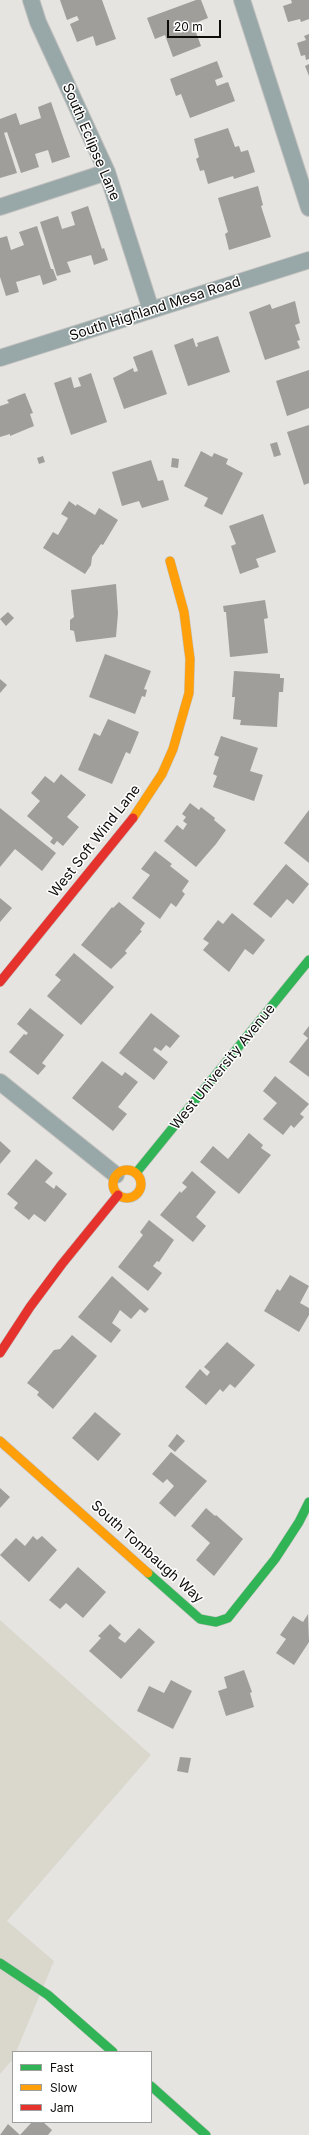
<!DOCTYPE html>
<style>
body{margin:0}
#map{position:relative;width:309px;height:2135px;overflow:hidden;background:#e5e4e0;font-family:Inter,sans-serif}
canvas{display:block}
.legend{position:absolute;left:12px;top:2051px;width:140px;height:72px;box-sizing:border-box;background:#fff;border:1px solid #9e9e9d;margin:0;padding:5px 7px;list-style:none;font-size:12px;color:#0d0c0a}
.legend li{display:flex;align-items:center;gap:8px;height:20px}
.legend b{width:20px;border:1px solid #9e9e9d}
.scale{position:absolute;left:167px;top:20px;width:54px;height:18px;box-sizing:border-box;border:2px solid #0d0c0a;border-top:0;padding-left:5px;font-size:12px;line-height:14px;white-space:nowrap;color:#0d0c0a;-webkit-text-stroke:3px #fff;paint-order:stroke}
</style>
<div id="map">
<canvas width="309" height="2135"></canvas>
<ul class="legend">
<li><b style="height:5px;background:#30b455"></b>Fast</li>
<li><b style="height:5px;background:#ff9f0a"></b>Slow</li>
<li><b style="height:5px;background:#e5322d"></b>Jam</li>
</ul>
<div class="scale">20 m</div>
</div>
<script>
const c = document.querySelector('canvas').getContext('2d');
c.lineJoin = 'round';
function paint(path, color) { c.fillStyle = color; c.fill(path, 'evenodd'); }
const toPath = rows => new Path2D(rows.map(r => 'M' + r).join(''));
function strokePath(path, color, width, dash) { c.strokeStyle = color; c.lineWidth = width; c.lineCap = dash ? 'butt' : 'round'; c.setLineDash(dash || []); c.stroke(path); }
function label(font, color, halo, rows, align = 'center') {
  c.font = font + ' Inter,sans-serif'; c.lineWidth = 3; c.setLineDash([]); c.textBaseline = 'middle'; c.strokeStyle = halo; c.fillStyle = color; for (const [text, x, y, turn = 0] of rows) {
    c.save(); c.translate(x, y); c.rotate((+turn || 0) * Math.PI / 180); c.textAlign = isNaN(turn) ? turn : align; if (halo) c.strokeText(text, 0, 0); c.fillText(text, 0, 0); c.restore();
  }
}
paint(toPath([
 [0,1620,151,1755,7,1921,54,1961,16,2052,13,2052,13,2059,0,2074]
]), '#dad7cd');
paint(toPath([
 [60,0,102,0,116,39,96,46,93,36,77,42,70,24,79,20,77,16,67,20],
 [196,0,201,0,208,18,193,24,201,46,173,57,165,35,155,39,147,18],
 [291,0,309,0,309,19,301,22,300,19,288,22,283,6,292,3],
 [309,34,309,59,306,60,305,55,301,56,297,43,306,40,304,36],
 [217,61,223,77,215,80,217,86,228,82,235,101,190,118,181,94,176,96,170,79],
 [309,64,309,76,305,66],
 [51,102,70,157,52,163,48,150,35,154,39,167,21,173,7,132,4,133,17,173,0,178,0,119,16,113,20,125,41,118,38,107],
 [228,128,235,147,239,146,241,152,248,150,255,172,234,179,233,176,208,184,204,170,200,171,196,159,199,157,194,139],
 [258,186,263,205,261,206,271,237,229,250,225,234,228,232,218,198],
 [88,206,102,249,104,248,108,260,94,265,91,255,67,262,71,272,57,276,40,222,58,216,62,229,75,225,71,212],
 [37,226,51,269,53,269,57,280,43,285,40,275,16,282,19,292,6,296,0,277,0,238,7,236,11,250,24,245,19,232],
 [295,301,300,323,295,325,300,340,297,341,300,348,265,360,249,312,270,304,272,309],
 [218,336,230,372,188,386,174,345,193,338,196,347,198,346,197,343],
 [152,350,167,394,124,409,113,378,133,368,134,372,138,371,133,357],
 [309,370,309,408,287,416,276,381],
 [91,373,107,422,71,435,54,383,71,377,74,388,81,386,78,378],
 [25,393,33,413,30,414,34,426,10,436,10,434,0,437,0,406,9,403,7,400],
 [309,425,309,483,304,485,287,432],
 [277,442,281,455,274,457,270,444],
 [201,451,212,457,214,453,228,459,226,464,243,473,222,515,204,506,208,498,184,486],
 [43,456,45,462,39,464,37,458],
 [172,458,179,459,178,468,171,467],
 [151,460,158,481,163,480,169,500,142,508,139,501,122,506,112,472],
 [69,501,76,506,77,504,95,515,99,508,118,520,103,545,101,544,92,557,91,565,85,574,43,548,53,532,58,535,68,518,61,514],
 [263,514,276,552,256,559,259,567,240,574,231,546,236,544,229,526],
 [116,584,118,613,116,637,76,642,74,631,70,630,70,620,74,617,71,590],
 [265,600,268,618,264,619,268,653,230,657,226,612,224,612,223,606],
 [8,612,14,618,6,626,0,619],
 [105,654,151,671,144,689,147,690,145,697,142,696,135,714,89,697],
 [234,671,280,674,280,678,284,678,283,692,279,692,277,727,240,725,241,720,233,719,235,697,232,697],
 [0,679,7,685,0,693],
 [108,719,139,732,130,754,126,752,112,784,78,770,94,733,100,736],
 [221,736,258,748,250,771,263,775,254,801,213,787,217,776,213,774,219,757,214,755],
 [61,774,86,795,67,817,79,827,63,846,57,841,54,845,50,842,53,838,27,816,40,801,31,793,45,776,54,783],
 [190,803,199,810,201,807,215,818,214,820,226,830,216,844,196,867,164,841,177,825,183,830,187,824,183,821,186,817,182,814],
 [0,808,56,853,42,871,15,849,0,867],
 [309,810,309,863,284,843],
 [155,851,172,864,170,866,189,881,182,891,185,894,176,907,171,903,160,919,132,898,150,875,141,869],
 [286,864,309,884,293,904,287,899,271,918,253,904],
 [0,898,12,908,0,922],
 [119,902,145,923,140,930,142,931,125,951,127,953,111,969,81,945,112,907,113,908],
 [232,913,265,940,253,955,245,949,229,972,203,950,209,943,203,939,218,920,223,924],
 [74,953,114,987,81,1025,47,996,61,980,55,975],
 [30,1008,64,1035,42,1063,46,1066,38,1075,9,1052,24,1034,26,1035,28,1033,17,1024],
 [151,1013,180,1036,170,1048,166,1045,161,1051,155,1047,153,1050,168,1062,154,1080,119,1053],
 [309,1026,309,1077,289,1062,308,1038,303,1034],
 [102,1061,122,1076,125,1072,138,1082,118,1107,127,1114,113,1131,72,1098],
 [275,1076,309,1104,300,1114,304,1117,294,1128,291,1125,283,1135,263,1119,277,1103,263,1091],
 [249,1133,263,1145,261,1148,271,1155,239,1194,200,1162,213,1146,228,1159],
 [0,1141,11,1151,0,1164],
 [36,1159,53,1173,45,1182,54,1189,56,1185,67,1194,45,1222,34,1214,29,1220,14,1208,18,1203,7,1194],
 [192,1171,216,1192,196,1217,206,1226,193,1242,160,1215,180,1191,181,1193,187,1187,182,1183],
 [149,1220,174,1240,159,1262,157,1261,153,1266,162,1273,148,1291,118,1267,143,1235,140,1232],
 [290,1275,309,1286,300,1303,309,1308,309,1315,299,1332,264,1311,277,1289,280,1291],
 [112,1276,149,1309,145,1313,140,1309,131,1319,120,1310,112,1323,121,1330,111,1343,78,1317],
 [72,1335,97,1356,53,1409,37,1395,39,1392,27,1383,54,1350,60,1349],
 [227,1342,255,1365,235,1388,230,1384,223,1392,220,1389,206,1405,185,1387,200,1369,207,1376,210,1372,204,1367],
 [95,1412,121,1434,98,1461,72,1438],
 [177,1434,185,1441,175,1452,168,1446],
 [171,1452,207,1481,175,1517,159,1503,174,1486,167,1479,163,1483,152,1474],
 [0,1488,10,1497,0,1508],
 [206,1508,215,1516,216,1515,243,1539,214,1576,196,1560,210,1543,191,1526],
 [33,1536,37,1540,42,1536,57,1550,29,1582,0,1555,16,1538,25,1546],
 [78,1567,106,1592,83,1618,66,1603,60,1609,49,1600],
 [308,1614,309,1642,294,1665,276,1653,286,1639,280,1635,293,1616,303,1622],
 [110,1624,121,1634,118,1638,125,1643,139,1628,155,1642,121,1679,89,1651,101,1638,98,1636],
 [244,1670,252,1692,250,1693,254,1707,226,1716,218,1691,227,1688,224,1677],
 [171,1680,192,1691,173,1729,137,1711,149,1686,164,1693],
 [180,1757,191,1758,188,1773,177,1771],
 [32,2122,43,2122,52,2130,48,2135,0,2135,8,2124,20,2135]
]), '#9f9e9b');
const street = toPath([
 [31,0,38,22,107,172,151,310],
 [242,0,309,208],
 [0,207,107,172],
 [0,358,309,260],
 [0,1082,116,1175]
]);
const fast = toPath([
 [136,1173,309,960],
 [148,1573,200,1619,216,1622,228,1618,275,1559,299,1522,309,1502],
 [0,1963,48,1995,113,2052],
 [151,2086,206,2135]
]);
const slow = toPath([
 [133,818,162,774,173,749,189,693,190,659,184,612,170,561],
 '113 1184a14 14 0 1 1 28 0a14 14 0 1 1-28 0Z',
 [0,1441,148,1573]
]);
const jam = toPath([
 [0,982,133,818],
 [0,1353,30,1307,62,1264,118,1195]
]);
strokePath(street, '#c2c1bf', 18);
strokePath(fast, '#c2c1bf', 10);
strokePath(slow, '#c2c1bf', 10);
strokePath(jam, '#c2c1bf', 10);
strokePath(street, '#98a7a8', 16);
strokePath(fast, '#30b455', 9);
strokePath(slow, '#ff9f0a', 9);
strokePath(jam, '#e5322d', 9);
label('14px', '#0d0c0a', '#fff', [
 ["South Eclipse Lane",91,142,67],
 ["South Highland Mesa Road",155,309,-18],
 ["West Soft Wind Lane",95,841,-52],
 ["West University Avenue",223,1067,-51],
 ["South Tombaugh Way",147,1552,42]
]);
</script>
